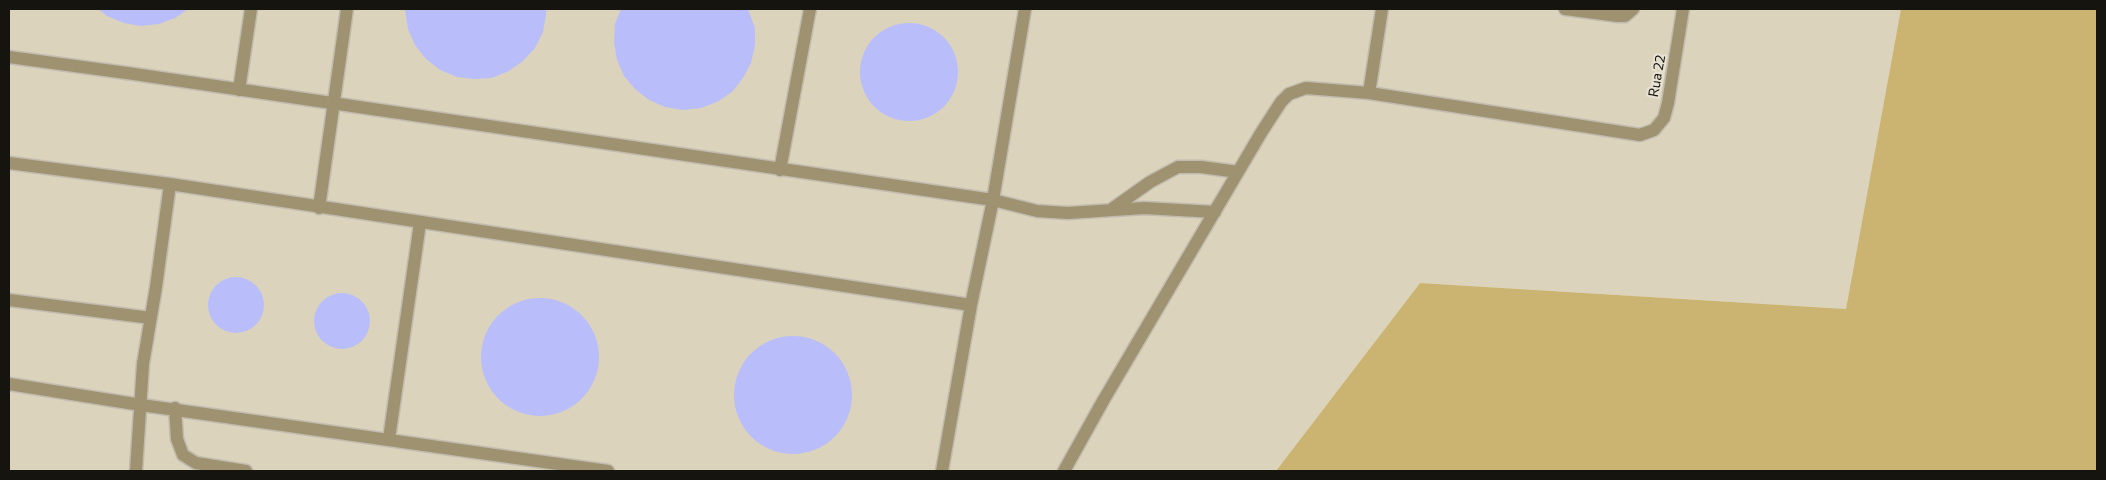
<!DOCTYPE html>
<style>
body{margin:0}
#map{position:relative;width:2106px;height:480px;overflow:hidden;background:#e6e1d1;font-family:Commissioner,sans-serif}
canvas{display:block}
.frame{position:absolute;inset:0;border:10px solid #16140e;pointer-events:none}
</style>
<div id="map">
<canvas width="2106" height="480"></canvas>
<div class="frame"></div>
</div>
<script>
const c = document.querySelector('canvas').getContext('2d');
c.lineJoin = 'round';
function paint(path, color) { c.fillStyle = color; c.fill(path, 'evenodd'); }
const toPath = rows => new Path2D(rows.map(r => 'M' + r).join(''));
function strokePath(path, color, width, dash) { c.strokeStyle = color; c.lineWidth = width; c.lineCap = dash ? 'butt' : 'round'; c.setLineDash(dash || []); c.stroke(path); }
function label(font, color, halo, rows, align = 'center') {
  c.font = font + ' Commissioner,sans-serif'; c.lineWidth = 4.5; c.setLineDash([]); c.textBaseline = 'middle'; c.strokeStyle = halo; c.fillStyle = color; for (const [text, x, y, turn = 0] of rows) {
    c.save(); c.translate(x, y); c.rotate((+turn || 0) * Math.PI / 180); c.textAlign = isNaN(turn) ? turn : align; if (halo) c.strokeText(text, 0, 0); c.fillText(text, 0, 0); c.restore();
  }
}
paint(toPath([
 [9,9,1901,9,1846,309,1420,283,1276,471,9,471]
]), '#dcd3bd');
paint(toPath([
 [1901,9,2097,9,2097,471,1276,471,1420,283,1846,309]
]), '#cbb371');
paint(toPath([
 [98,9,188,9,175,18,159,24,141,26,124,23,107,16],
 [405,9,546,9,546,15,543,32,535,48,523,61,509,71,492,78,474,79,457,77,440,70,426,59,415,45,408,29],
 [621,9,748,9,755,28,755,45,751,63,743,78,732,92,717,102,701,108,683,110,665,107,649,100,635,89,624,76,617,60,614,42,615,24],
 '860 72a49 49 0 1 1 98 0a49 49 0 1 1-98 0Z',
 '208 305a28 28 0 1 1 56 0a28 28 0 1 1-56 0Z',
 '314 321a28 28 0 1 1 56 0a28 28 0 1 1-56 0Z',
 '481 357a59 59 0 1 1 118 0a59 59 0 1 1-118 0Z',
 '734 395a59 59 0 1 1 118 0a59 59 0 1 1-118 0Z'
]), '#b9befa');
const minor = toPath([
 [1565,9,1618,16,1625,16,1633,9],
 [9,57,134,74,993,200,1037,211,1068,213,1144,208,1215,212],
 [239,90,251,9],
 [1369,93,1382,9],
 [9,163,170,184,971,305],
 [780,170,810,9],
 [319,208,347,9],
 [1112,209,1150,182,1178,167,1201,167,1238,172],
 [9,300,151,318],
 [9,384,141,405,608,471],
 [175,408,177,439,183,455,196,463,246,471],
 [389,439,420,223],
 [136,471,143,364,156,287,170,184],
 [942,471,971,305,993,200,1025,9],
 [1064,471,1103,401,1261,133,1281,102,1289,94,1306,88,1369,93,1640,135,1654,130,1664,118,1668,103,1683,9]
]);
strokePath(minor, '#c1bcae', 15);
strokePath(minor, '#9e9271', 12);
label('14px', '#16140e', '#e6e1d1', [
 ["Rua 22",1657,76,-80]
]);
</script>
